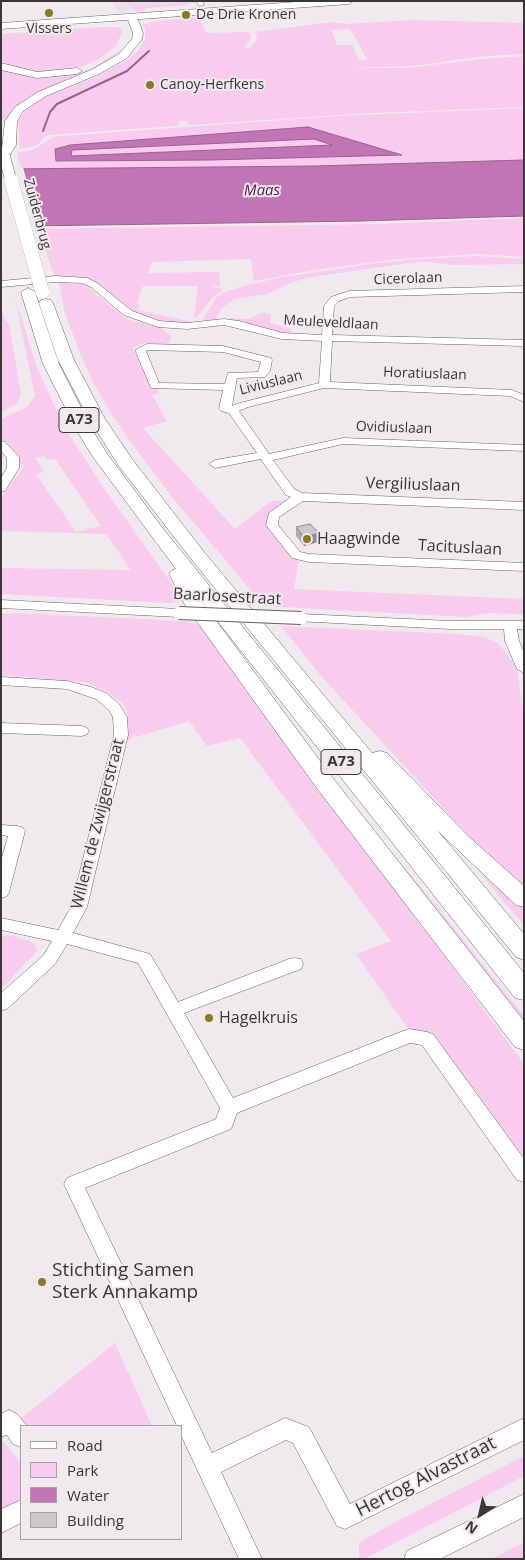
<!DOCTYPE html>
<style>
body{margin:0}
#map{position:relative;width:525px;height:1560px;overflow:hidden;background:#f0eaee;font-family:"Open Sans",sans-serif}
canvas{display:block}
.frame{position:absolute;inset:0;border:2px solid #3a3739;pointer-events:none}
.legend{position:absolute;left:20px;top:1425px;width:162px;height:115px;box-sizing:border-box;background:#f0eaee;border:1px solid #a7a2a6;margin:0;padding:6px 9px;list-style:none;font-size:15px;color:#3a3739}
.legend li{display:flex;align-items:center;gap:10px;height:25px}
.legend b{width:25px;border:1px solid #a7a2a6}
.north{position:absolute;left:455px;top:1490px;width:50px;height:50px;-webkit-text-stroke:4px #f0eaee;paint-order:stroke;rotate:215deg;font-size:14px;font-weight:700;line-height:20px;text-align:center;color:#3a3739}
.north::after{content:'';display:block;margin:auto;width:18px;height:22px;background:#3a3739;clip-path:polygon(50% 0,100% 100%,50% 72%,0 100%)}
</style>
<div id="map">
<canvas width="525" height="1560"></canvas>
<div class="frame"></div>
<ul class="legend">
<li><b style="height:6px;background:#fff"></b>Road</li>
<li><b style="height:14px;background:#f9cbef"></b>Park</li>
<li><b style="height:14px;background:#c275b4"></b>Water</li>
<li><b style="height:14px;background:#cdc7cb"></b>Building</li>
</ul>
<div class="north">N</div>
</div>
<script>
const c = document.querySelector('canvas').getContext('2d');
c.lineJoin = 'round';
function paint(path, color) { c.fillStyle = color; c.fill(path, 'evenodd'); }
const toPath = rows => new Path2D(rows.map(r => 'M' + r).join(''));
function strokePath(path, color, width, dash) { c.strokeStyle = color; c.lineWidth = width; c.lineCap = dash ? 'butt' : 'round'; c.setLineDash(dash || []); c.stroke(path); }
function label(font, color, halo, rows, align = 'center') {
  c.font = font + ' "Open Sans",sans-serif'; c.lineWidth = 4; c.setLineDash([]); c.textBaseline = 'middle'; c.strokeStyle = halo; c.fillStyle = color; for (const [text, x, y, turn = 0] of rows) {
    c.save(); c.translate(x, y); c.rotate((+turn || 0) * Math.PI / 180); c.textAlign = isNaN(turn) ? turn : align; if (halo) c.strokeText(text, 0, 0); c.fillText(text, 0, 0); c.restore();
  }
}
paint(toPath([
 [112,1,191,1,192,3,148,7,120,13]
]), '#ecdfe9');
paint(toPath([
 [126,1,138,5,177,4,177,1,196,2,186,5,147,8,143,11,136,12],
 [199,17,206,33,246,32,251,34,250,40,244,48,249,48,256,41,257,36,255,32,332,22,347,24,413,20,524,23,524,54,487,56,412,66,344,68,407,68,480,59,524,56,524,107,371,113,191,125,186,124,190,121,178,121,179,125,175,126,50,135,45,137,36,146,20,149,18,120,29,106,38,100,100,75,127,60,138,51,145,40,145,28,142,25,151,22],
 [350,29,359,44,367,60,359,60,352,45,337,45,331,30],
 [102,27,119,27,122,32,116,46,99,59,76,69,36,72,13,67,1,61,1,34],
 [121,50,123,50,99,67,33,97,5,127,1,115,1,68,15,73,71,74,91,69],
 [524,108,524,160,315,166,21,169,17,153,35,149,53,137,61,136,338,116],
 [308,127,401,155,59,162,59,147,70,145],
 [314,139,332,145,71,156,72,150],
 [524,218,524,257,477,254,399,259,314,270,254,281,251,259,152,262,148,273,219,272,220,286,208,286,224,289,213,297,197,317,194,318,198,286,143,286,137,303,140,307,137,310,188,321,191,323,166,323,138,315,94,281,65,276,54,276,39,229,377,224],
 [477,256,524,259,524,264,453,265,432,262,416,262,311,277,290,283,268,294,234,299,222,308,214,321,203,319,216,298,222,293,244,286,277,278,363,265,416,259],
 [59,282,85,285,127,319,161,328,171,336,169,344,167,345,145,343,132,348,159,393,152,395,167,421,143,428,235,529,271,501,288,500,271,516,299,559,294,589,524,599,524,614,488,613,466,617,264,606,172,497,130,441,110,411,92,381,84,363,65,314],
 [15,298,37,368,65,428,103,487,184,601,170,603,1,594,1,568,131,570,106,534,1,531,1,498,24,466,18,462,16,455,11,447,1,439,1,419,27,407,35,396],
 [44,456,47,460,55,459,101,526,76,532,36,474,44,472,35,458],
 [1,309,6,321,9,324,21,394,18,403,1,412],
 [265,313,271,315,270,323,291,329,292,332,290,335,222,321,231,318,250,319,258,314],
 [18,613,183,621,200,625,524,1064,524,1159,431,1035,419,1030,409,1030,356,954,391,941,240,738,207,746,189,721,136,737,135,734,126,743,128,728,127,711,122,703,104,690,84,682,1,675,1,614],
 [281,626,457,634,485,637,499,644,517,668,524,716,524,887,480,848,321,676],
 [381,842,386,846,425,892,524,1016,524,1027],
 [470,857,524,905,524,925,494,890],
 [8,935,31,941,38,950,1,989,1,936],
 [115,1343,152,1426,26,1426,20,1419],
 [1,1439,21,1463,21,1506,1,1517],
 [524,1456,524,1476,364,1559,359,1559,359,1543,386,1527],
 [524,1542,524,1559,492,1559]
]), '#f9cbef');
const water = toPath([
 [308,127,402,155,211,160,56,161,55,149,70,145,308,127],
 [314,139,332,145,71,156,72,150,314,139],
 [524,160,524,216,361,221,29,226,1,169,315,166,524,160]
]);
paint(water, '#c275b4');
strokePath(water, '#99628f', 1);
paint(toPath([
 [1,167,23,167,39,228,1,228]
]), '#f0eaee');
strokePath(toPath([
 [43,131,50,112,57,104,127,71,149,51]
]), '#99628f', 2);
const minor = toPath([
 [196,1,203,1,204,5,199,6,196,1],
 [56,276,87,278,97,283,132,311,159,321,187,323,224,319,239,321,283,333,322,335,324,306,331,297,349,291,524,286,524,292,350,297,339,301,334,306,332,335,524,340,524,346,332,341,330,382,512,390,524,395,524,402,510,396,324,388,248,407,239,411,269,454,343,438,524,445,524,451,343,444,273,460,294,489,302,493,524,502,524,510,303,501,279,517,278,525,300,552,309,554,524,563,524,571,309,562,292,558,266,525,269,513,291,497,286,495,262,461,261,459,215,468,209,464,215,460,257,453,229,413,221,411,219,409,223,390,151,388,135,350,147,344,223,346,271,358,272,360,270,371,265,377,237,378,232,406,240,403,319,383,322,341,282,339,224,325,187,329,158,327,124,315,91,287,82,283,56,282,1,287,1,281,56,276],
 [148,350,223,352,261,362,258,372,228,373,225,384,159,383,146,351,148,350],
 [1,441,5,442,19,457,19,468,5,491,1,492,1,478,7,468,7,458,1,451,1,441],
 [1,600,179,609,186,613,179,617,1,608,1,600],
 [301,614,450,621,524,621,524,629,517,629,519,641,524,652,524,673,517,669,505,641,504,629,450,629,296,621,294,618,301,614],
 [1,677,67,681,91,687,106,693,119,704,127,717,128,735,87,907,73,933,150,954,178,1002,289,959,295,958,301,959,303,964,301,969,184,1013,233,1098,403,1031,409,1029,427,1032,433,1034,524,1159,524,1182,517,1180,422,1045,410,1043,237,1113,231,1129,85,1188,212,1453,285,1418,309,1427,350,1504,524,1418,524,1440,345,1529,337,1526,293,1443,286,1440,221,1472,262,1559,239,1559,181,1435,181,1426,177,1426,64,1184,67,1178,216,1119,220,1108,138,963,67,944,55,964,7,1009,1,1011,1,993,43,956,52,941,1,930,1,918,58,930,71,907,114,735,113,717,109,710,96,699,67,689,1,685,1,677],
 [1,723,82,726,87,728,89,731,87,734,82,736,1,733,1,723],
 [1,825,17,826,22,827,25,831,9,892,7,896,1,898,1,861,8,836,1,835,1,825],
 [9,1410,17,1414,27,1426,21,1426,21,1447,13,1444,7,1435,1,1437,1,1414,9,1410],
 [524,1494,524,1517,440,1559,404,1559,407,1551,524,1494],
 [21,1500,21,1523,1,1533,1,1509,21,1500]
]);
const major = toPath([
 [310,1,353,1,349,4,1,29,1,23,310,1]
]);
const highway = toPath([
 [133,17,138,20,143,33,142,39,127,58,99,74,46,96,23,111,17,121,16,145,8,158,1,158,5,121,15,107,38,92,91,70,119,54,132,39,133,33,128,20,133,17],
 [1,63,37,72,77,68,82,71,77,74,37,78,1,70,1,63],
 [28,288,35,292,59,364,93,431,108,455,164,530,524,973,524,1000,515,998,200,599,332,777,524,1021,524,1050,515,1047,316,787,185,605,169,574,172,570,176,569,93,457,77,431,43,364,21,292,28,288],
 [46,299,51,300,53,303,74,360,105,419,132,459,204,552,372,753,380,751,387,753,468,836,524,886,524,907,516,905,437,830,524,934,524,960,516,957,192,560,119,466,89,419,58,360,39,303,41,300,46,299]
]);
strokePath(minor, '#666165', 1);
strokePath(major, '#666165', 1);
strokePath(highway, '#666165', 1);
paint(minor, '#fff');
paint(major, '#fff');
paint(highway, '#fff');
const minorBridge = toPath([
 [179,613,301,618]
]);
const highwayBridgeFar1 = toPath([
 [4,155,11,181]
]);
const highwayBridge = toPath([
 [11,180,42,291]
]);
strokePath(minorBridge, '#666165', 14, []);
strokePath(highwayBridgeFar1, '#666165', 12, []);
strokePath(highwayBridge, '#666165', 14, []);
strokePath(minorBridge, '#fff', 12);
strokePath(highwayBridgeFar1, '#fff', 11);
strokePath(highwayBridge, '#fff', 14);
paint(toPath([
 [296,527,319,533,318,542,304,546,296,536]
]), '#b0abaf');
paint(toPath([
 [319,533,318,542,304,546,304,537]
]), '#908b8e');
const building = toPath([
 [310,524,319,533,304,537,296,527,310,524]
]);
paint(building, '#cdc7cb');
strokePath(building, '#908b8e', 1);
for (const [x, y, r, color] of [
 [49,13,5,"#897b20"],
 [186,15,5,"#897b20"],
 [150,85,5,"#897b20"],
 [307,539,5,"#897b20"],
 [209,1018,5,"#897b20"],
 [42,1282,5,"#897b20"]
]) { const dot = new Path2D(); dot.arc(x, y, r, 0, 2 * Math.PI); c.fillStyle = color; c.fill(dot); strokePath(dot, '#f0eaee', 2); }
label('14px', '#3a3739', '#f0eaee', [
 ["De Drie Kronen",196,15],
 ["Vissers",49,29,"center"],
 ["Canoy-Herfkens",160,85]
], 'left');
label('14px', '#3a3739', '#f0eaee', [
 ["Zuiderbrug",37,214,75],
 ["Cicerolaan",408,279,-2],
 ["Meuleveldlaan",331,323,3],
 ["Horatiuslaan",425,374,2],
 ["Liviuslaan",271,383,-14],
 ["Ovidiuslaan",394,428,2]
]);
label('italic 15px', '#5b1551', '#f0eaee', [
 ["Maas",262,191,-1]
]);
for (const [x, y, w] of [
 [79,420,40],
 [341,762,40]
]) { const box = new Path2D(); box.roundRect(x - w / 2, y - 12.5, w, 25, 4); c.fillStyle = '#f0eaee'; c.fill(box); strokePath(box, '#3a3739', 1); }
label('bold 15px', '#3a3739', null, [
 ["A73",79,420],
 ["A73",341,762]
]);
label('16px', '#3a3739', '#f0eaee', [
 ["Vergiliuslaan",413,485,2],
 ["Tacituslaan",460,548,3],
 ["Baarlosestraat",227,597,3],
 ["Willem de Zwijgerstraat",98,824,-76]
]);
label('16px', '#3a3739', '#f0eaee', [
 ["Haagwinde",317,539],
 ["Hagelkruis",219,1018]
], 'left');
label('19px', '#3a3739', '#f0eaee', [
 ["Stichting Samen",52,1271],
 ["Sterk Annakamp",52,1293]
], 'left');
label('19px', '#3a3739', '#f0eaee', [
 ["Hertog Alvastraat",426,1477,-27]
]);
</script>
